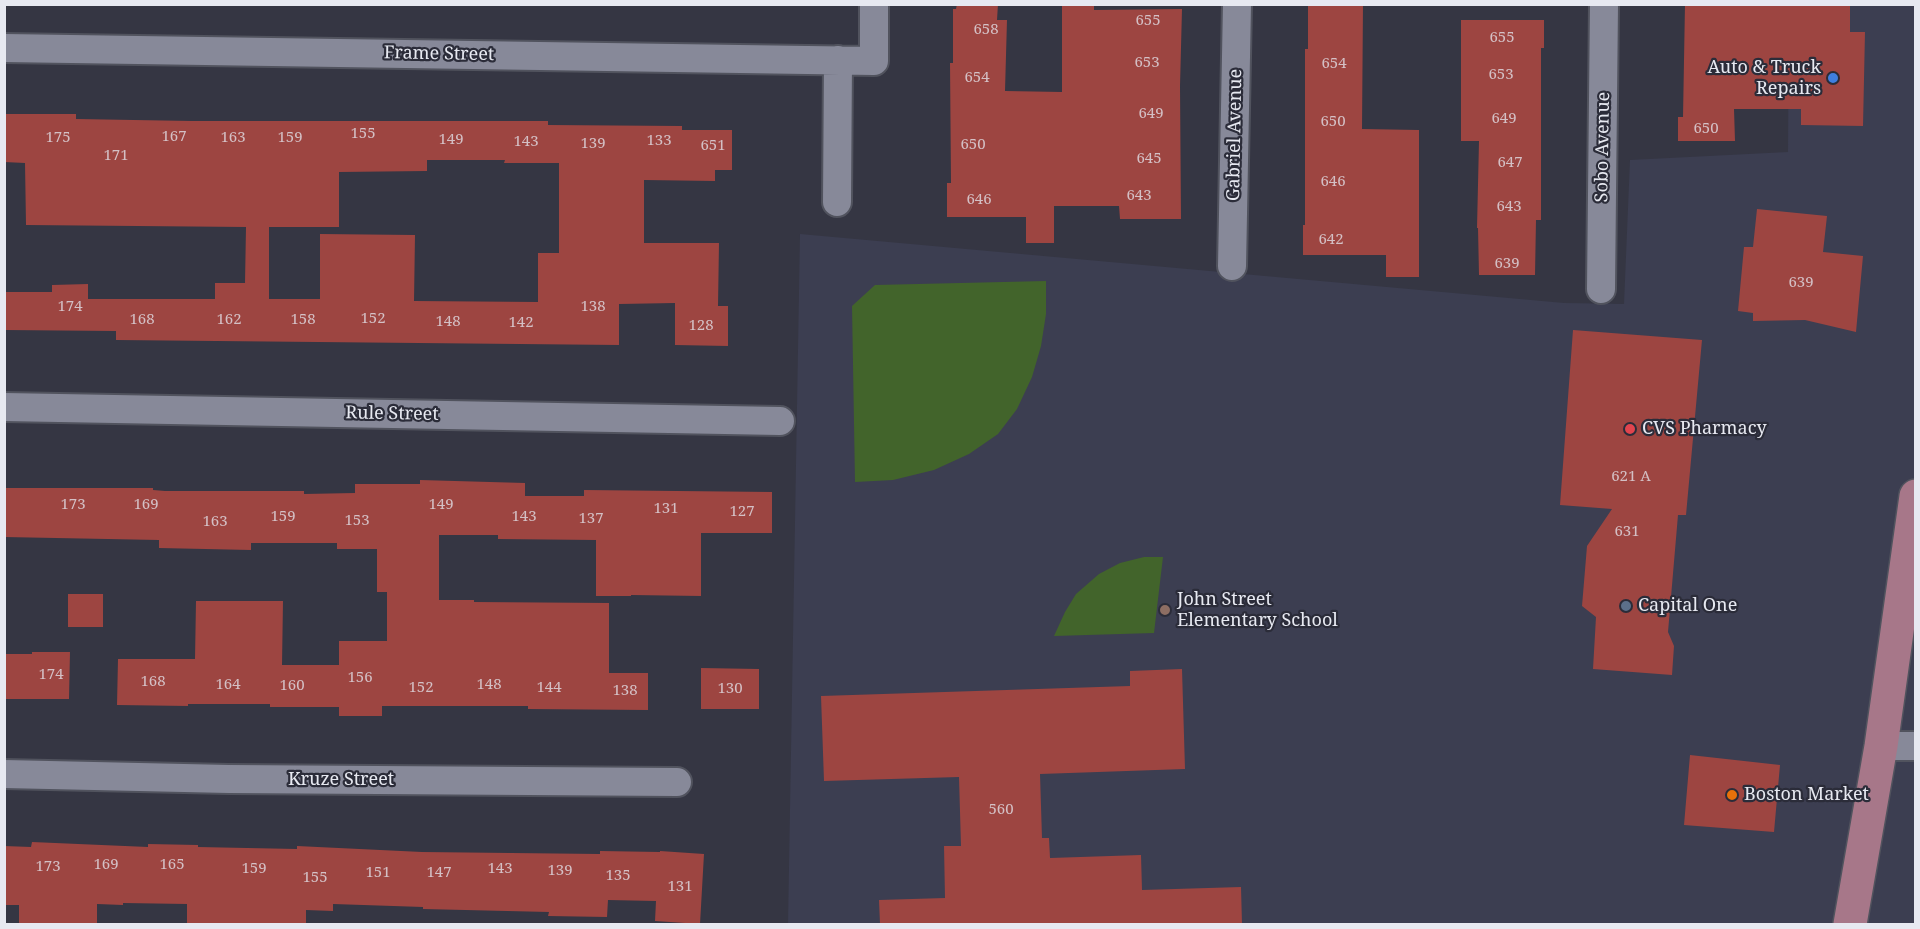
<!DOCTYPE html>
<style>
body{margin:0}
#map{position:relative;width:1920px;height:929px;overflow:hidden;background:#353643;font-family:"Noto Serif",serif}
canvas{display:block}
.frame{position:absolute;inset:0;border:6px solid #e7e9f1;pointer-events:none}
</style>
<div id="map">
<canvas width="1920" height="929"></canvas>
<div class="frame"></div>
</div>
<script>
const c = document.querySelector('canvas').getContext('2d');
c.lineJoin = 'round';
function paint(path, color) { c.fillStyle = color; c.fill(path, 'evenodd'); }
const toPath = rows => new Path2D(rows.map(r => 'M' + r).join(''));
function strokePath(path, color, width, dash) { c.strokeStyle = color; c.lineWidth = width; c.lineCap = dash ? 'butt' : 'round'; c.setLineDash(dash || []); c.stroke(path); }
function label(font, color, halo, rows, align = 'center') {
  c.font = font + ' "Noto Serif",serif'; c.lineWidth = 4.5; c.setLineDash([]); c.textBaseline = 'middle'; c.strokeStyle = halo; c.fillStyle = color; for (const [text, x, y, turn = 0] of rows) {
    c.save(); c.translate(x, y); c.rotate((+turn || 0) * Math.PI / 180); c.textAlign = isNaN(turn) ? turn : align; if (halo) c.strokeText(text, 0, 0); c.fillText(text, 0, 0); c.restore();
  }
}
paint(toPath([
 [1789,5,1915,5,1915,924,788,924,800,234,1564,303,1624,304,1630,160,1788,152]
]), '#3c3e51');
paint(toPath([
 [1046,281,1046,314,1041,346,1032,377,1017,409,998,434,969,454,934,470,893,480,855,482,852,306,875,285],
 [1144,557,1163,557,1154,633,1054,636,1065,612,1076,594,1099,574,1120,563]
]), '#42642b');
paint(toPath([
 [957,4,998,4,997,20,1007,20,1005,91,1062,92,1062,4,1094,4,1094,10,1182,9,1180,86,1181,219,1120,219,1119,206,1054,206,1054,243,1026,243,1026,217,947,217,947,183,951,183,950,63,953,63,953,9,956,9],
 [1308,4,1363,4,1362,129,1419,130,1419,277,1386,277,1386,255,1303,255,1303,225,1305,225,1305,49,1308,49],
 [1685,4,1850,6,1850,32,1865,32,1863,126,1801,125,1801,109,1734,109,1735,141,1678,141,1678,117,1683,117],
 [1461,20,1544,20,1544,48,1541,48,1541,220,1536,220,1535,275,1479,275,1478,228,1477,228,1479,141,1461,141],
 [4,114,76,114,76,119,192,121,548,121,548,125,682,126,682,130,732,130,732,170,715,170,715,181,644,180,644,243,719,243,718,306,728,306,728,346,675,345,675,303,619,304,619,345,116,340,116,331,4,330,4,292,52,292,52,285,88,284,88,299,215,299,215,283,245,283,246,227,26,225,25,163,4,162],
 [427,160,505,160,504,163,559,163,559,253,538,253,538,302,414,301,415,235,320,234,320,299,269,299,269,227,339,227,339,172,427,171],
 [1757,209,1827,216,1823,252,1863,256,1856,332,1805,320,1753,321,1753,313,1738,311,1744,247,1753,247],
 [1573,330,1702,340,1686,515,1678,515,1668,632,1674,646,1672,675,1593,669,1596,617,1582,606,1587,546,1612,509,1560,505],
 [420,480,525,483,525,496,584,496,584,490,772,492,772,533,701,533,701,596,631,595,631,596,596,596,596,540,498,539,498,535,439,535,439,600,474,600,474,602,609,603,609,673,648,673,648,710,528,709,528,706,382,706,382,716,339,716,339,707,270,707,270,704,188,704,188,706,117,705,118,659,195,659,196,601,283,601,282,665,339,665,339,641,387,641,387,592,377,592,377,549,337,549,337,543,251,543,251,550,159,548,159,540,4,537,4,488,153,488,153,490,165,491,304,491,304,494,355,493,355,484,420,484],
 [68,594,103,594,103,627,68,627],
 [32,652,70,652,69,699,4,699,4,654,32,654],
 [701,668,759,669,759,709,701,709],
 [1182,669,1185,769,1040,774,1042,838,1049,838,1050,858,1141,855,1142,890,1241,887,1242,924,880,924,879,900,945,898,944,846,961,846,959,777,824,781,821,696,1130,686,1130,671],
 [1690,755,1780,765,1774,832,1684,825],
 [32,842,148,847,148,844,198,845,198,847,297,849,297,846,422,852,600,854,600,851,660,852,660,851,704,854,700,924,655,921,656,901,608,900,607,917,548,916,549,912,423,909,423,907,333,904,333,911,306,910,306,924,187,924,187,904,123,903,123,905,97,904,97,924,19,924,19,905,4,905,4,846,31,847]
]), '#9d4541');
const street = toPath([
 [4,48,874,61,874,4],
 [837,202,838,60],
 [1232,266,1237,4],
 [1601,289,1604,4],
 [4,407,780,421],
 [1881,746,1916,746],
 [4,774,229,779,677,782]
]);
const primary = toPath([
 [1850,924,1881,746,1916,496]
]);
strokePath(street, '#51535e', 32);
strokePath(primary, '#51535e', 36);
strokePath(street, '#878999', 28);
strokePath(primary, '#a77789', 33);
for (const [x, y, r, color] of [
 [1833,78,6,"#3f7fe0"],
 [1630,429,6,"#e0444e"],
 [1626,606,6,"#5c6f8a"],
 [1165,610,6,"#8d6e63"],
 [1732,795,6,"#e8710a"]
]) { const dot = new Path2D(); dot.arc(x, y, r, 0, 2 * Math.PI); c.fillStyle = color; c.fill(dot); strokePath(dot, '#2b2c39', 2); }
label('15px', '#d4c0c5', null, [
 ["655",1148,21],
 ["658",986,30],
 ["655",1502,38],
 ["653",1147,63],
 ["654",1334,64],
 ["653",1501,75],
 ["654",977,78],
 ["649",1151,114],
 ["649",1504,119],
 ["650",1333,122],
 ["650",1706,129],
 ["155",363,134],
 ["167",174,137],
 ["175",58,138],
 ["163",233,138],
 ["159",290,138],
 ["149",451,140],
 ["133",659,141],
 ["143",526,142],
 ["139",593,144],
 ["650",973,145],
 ["651",713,146],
 ["171",116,156],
 ["645",1149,159],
 ["647",1510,163],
 ["646",1333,182],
 ["643",1139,196],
 ["646",979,200],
 ["643",1509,207],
 ["642",1331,240],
 ["639",1507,264],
 ["639",1801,283],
 ["174",70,307],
 ["138",593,307],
 ["152",373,319],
 ["168",142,320],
 ["162",229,320],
 ["158",303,320],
 ["148",448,322],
 ["142",521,323],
 ["128",701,326],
 ["621 A",1631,477],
 ["173",73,505],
 ["169",146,505],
 ["149",441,505],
 ["131",666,509],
 ["127",742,512],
 ["159",283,517],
 ["143",524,517],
 ["137",591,519],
 ["153",357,521],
 ["163",215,522],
 ["631",1627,532],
 ["174",51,675],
 ["156",360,678],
 ["168",153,682],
 ["164",228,685],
 ["148",489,685],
 ["160",292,686],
 ["152",421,688],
 ["144",549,688],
 ["130",730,689],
 ["138",625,691],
 ["560",1001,810],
 ["169",106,865],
 ["165",172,865],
 ["173",48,867],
 ["159",254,869],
 ["143",500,869],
 ["139",560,871],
 ["151",378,873],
 ["147",439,873],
 ["135",618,876],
 ["155",315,878],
 ["131",680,887]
]);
label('18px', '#e7e9f1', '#2b2c39', [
 ["Frame Street",439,54,1],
 ["Gabriel Avenue",1235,135,-89],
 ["Sobo Avenue",1603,147,-89],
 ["Rule Street",392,414,1],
 ["Kruze Street",341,780]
]);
label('18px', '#e7e9f1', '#2b2c39', [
 ["Auto & Truck",1821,68,"right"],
 ["Repairs",1821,89,"right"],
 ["CVS Pharmacy",1642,429],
 ["John Street",1177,600],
 ["Elementary School",1177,621],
 ["Capital One",1638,606],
 ["Boston Market",1744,795]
], 'left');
</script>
